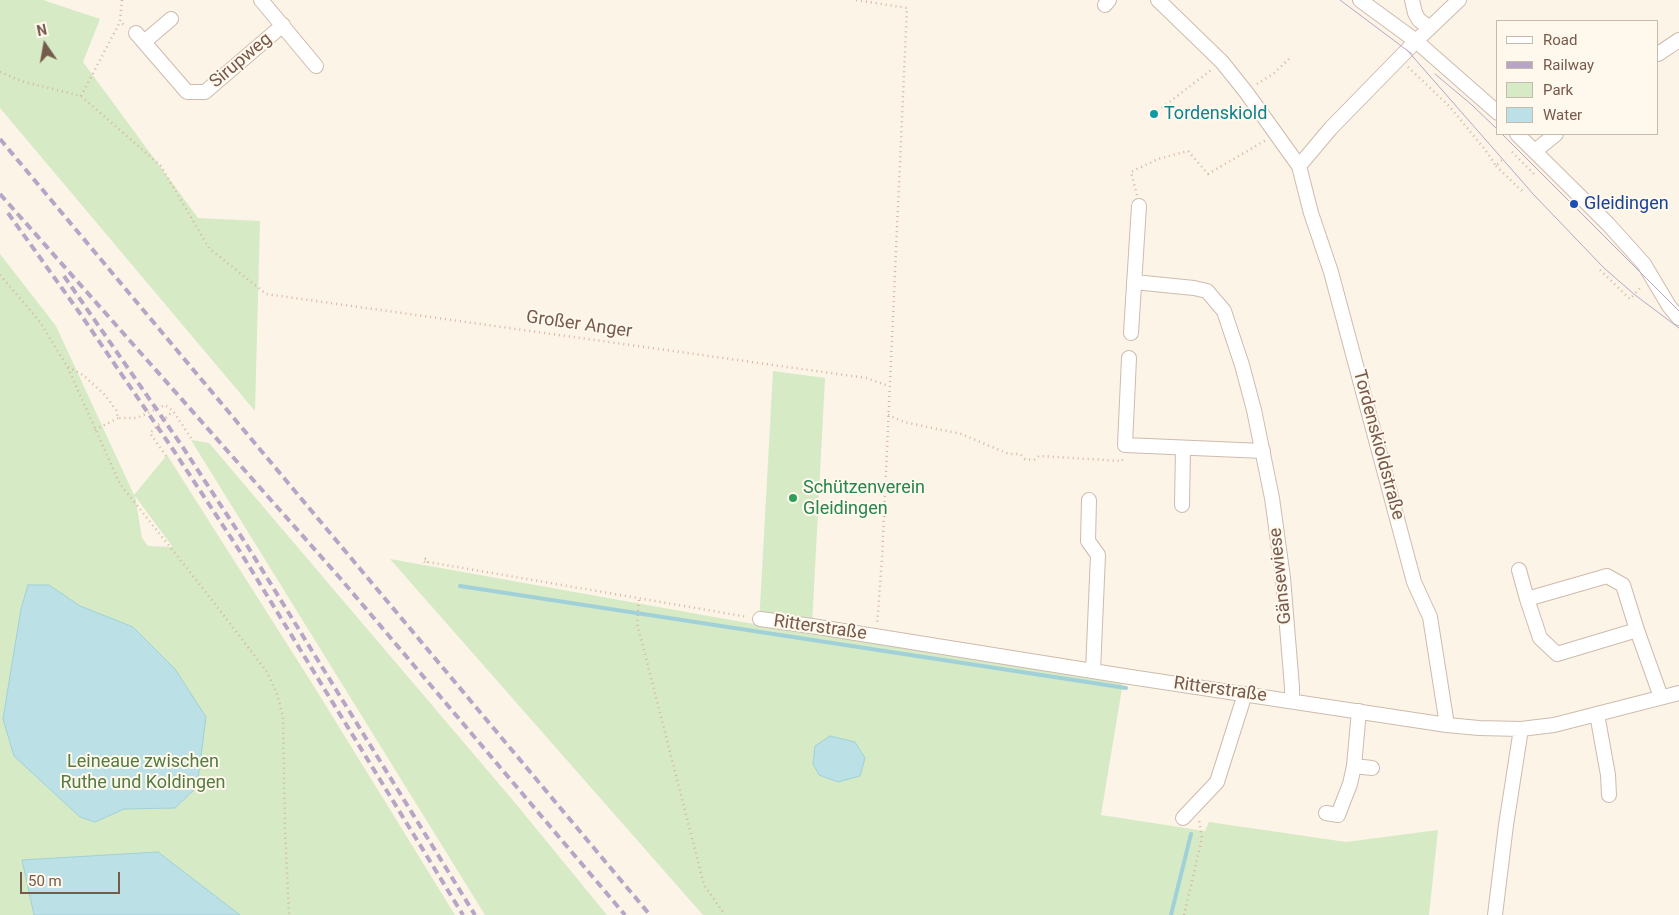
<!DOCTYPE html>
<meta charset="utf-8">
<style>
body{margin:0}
#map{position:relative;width:1679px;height:915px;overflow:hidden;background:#fcf4e7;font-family:Roboto,sans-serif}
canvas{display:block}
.legend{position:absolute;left:1496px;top:20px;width:162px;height:115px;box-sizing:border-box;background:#fff8ed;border:1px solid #c8b9ac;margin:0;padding:6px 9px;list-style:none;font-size:15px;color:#765a4b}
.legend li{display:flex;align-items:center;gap:10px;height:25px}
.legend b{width:25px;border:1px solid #c8b9ac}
.north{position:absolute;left:20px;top:20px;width:50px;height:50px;-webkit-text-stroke:4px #fff8ed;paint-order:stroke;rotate:348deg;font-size:14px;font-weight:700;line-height:20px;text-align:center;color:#765a4b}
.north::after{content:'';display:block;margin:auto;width:18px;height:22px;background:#765a4b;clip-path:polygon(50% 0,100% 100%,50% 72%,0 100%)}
.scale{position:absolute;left:20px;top:872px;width:100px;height:22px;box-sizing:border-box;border:2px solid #765a4b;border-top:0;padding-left:6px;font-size:15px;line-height:18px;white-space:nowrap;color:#765a4b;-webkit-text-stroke:4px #fff8ed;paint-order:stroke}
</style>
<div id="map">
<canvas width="1679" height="915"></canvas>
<ul class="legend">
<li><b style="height:6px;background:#fff"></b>Road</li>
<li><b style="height:6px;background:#b6a5c7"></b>Railway</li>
<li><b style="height:14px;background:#d5eac5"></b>Park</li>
<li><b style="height:14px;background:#bbe1e6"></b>Water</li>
</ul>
<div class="north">N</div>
<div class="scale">50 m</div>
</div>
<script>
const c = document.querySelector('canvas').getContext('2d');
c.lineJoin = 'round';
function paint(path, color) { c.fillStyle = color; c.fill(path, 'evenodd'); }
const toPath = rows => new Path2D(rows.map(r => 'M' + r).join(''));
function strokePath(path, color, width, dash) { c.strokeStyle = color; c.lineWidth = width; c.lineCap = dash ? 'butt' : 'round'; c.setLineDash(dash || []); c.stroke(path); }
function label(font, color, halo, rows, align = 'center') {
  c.font = font + ' Roboto,sans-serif'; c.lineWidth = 4; c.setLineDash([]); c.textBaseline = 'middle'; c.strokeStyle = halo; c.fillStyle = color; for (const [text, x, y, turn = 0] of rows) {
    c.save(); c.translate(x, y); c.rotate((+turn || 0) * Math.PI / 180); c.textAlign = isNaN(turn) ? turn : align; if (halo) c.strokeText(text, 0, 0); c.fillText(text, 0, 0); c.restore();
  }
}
paint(toPath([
 [0,0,43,0,100,19,83,62,198,218,260,221,255,411,0,108],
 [0,254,56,326,134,495,167,455,315,688,455,915,0,915],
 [135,496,172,546,171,547,148,546,142,538],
 [773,371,825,378,812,626,1124,676,1101,815,1205,831,1209,822,1346,842,1438,830,1429,915,703,915,390,559,759,625],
 [191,440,209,443,511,798,607,915,485,915]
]), '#d5eac5');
const water = toPath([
 [28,585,49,585,80,606,133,627,175,669,206,717,197,787,175,808,124,809,95,822,80,817,14,756,3,719,21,609,28,585],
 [830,736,855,742,865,758,860,776,838,782,819,775,813,764,815,746,830,736],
 [158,852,240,915,34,915,22,860,158,852]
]);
paint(water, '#bbe1e6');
strokePath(water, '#a1d1d8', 1);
strokePath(toPath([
 [460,586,1126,688],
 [1171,915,1191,834]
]), '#a1d1d8', 4);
const minor = toPath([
 [261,0,316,66],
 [1158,0,1222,62,1246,92,1299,166,1311,213,1331,272,1414,582,1430,617,1447,725],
 [1360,0,1416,41,1498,113],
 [1412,0,1415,13,1419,20,1430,28],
 [1105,5,1109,0],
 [136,33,187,92,205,92,283,25],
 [144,42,171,19],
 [1658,54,1679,40],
 [1517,134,1608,224,1644,264,1669,306,1679,318],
 [1535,151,1556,134],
 [1299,166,1331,128,1416,41,1459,0],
 [1134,282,1194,288,1207,291,1224,311,1242,365,1254,410,1272,498,1283,578,1292,687,1292,701],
 [1131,333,1139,206],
 [1129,358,1125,445,1263,451],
 [1089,500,1088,541,1098,555,1093,671],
 [1182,505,1183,448],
 [1519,570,1527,599],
 [760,619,812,626,1124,676,1447,725,1479,728,1521,729,1554,725,1679,693],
 [1637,630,1623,585,1607,576,1527,599,1540,638,1557,654,1637,630,1661,697],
 [1597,714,1608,775,1609,795],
 [1354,766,1372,768],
 [1326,813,1338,815,1350,784,1354,766,1359,711],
 [1183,818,1217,782,1245,694],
 [1495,915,1506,825,1521,729]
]);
strokePath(minor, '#cebbad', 16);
strokePath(toPath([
 [122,0,120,22,126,26],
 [856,0,907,8,882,559,877,625],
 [1408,67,1450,107,1486,151,1496,166,1502,160],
 [0,72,21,81,81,96,161,166,209,248,266,294,866,378,889,386],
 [1257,84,1273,74,1289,59],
 [81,96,120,22],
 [1154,114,1211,70],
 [1512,152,1536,176],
 [1496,166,1522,191],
 [1137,195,1131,172,1158,159,1188,151,1208,174,1266,140],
 [1600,270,1630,299,1642,286],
 [0,275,40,322,67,366,120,484,205,591,267,672,277,694,283,717,285,830,289,915],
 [68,367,83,375,105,395,116,410,118,418,137,418,165,405,173,411,191,438],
 [888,415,904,422,961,434,1009,454,1020,454,1025,459,1034,460,1039,456,1122,461,1123,456],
 [95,430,118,418],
 [166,456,150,433,173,411],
 [428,562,427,564,423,561,425,559,428,560,428,562,748,617],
 [639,600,637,623,704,885,725,915],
 [1184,915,1202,838,1199,820]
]), '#d7b5a1', 2.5, [1, 4]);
strokePath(minor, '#fff', 14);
strokePath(toPath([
 [1340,0,1412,54],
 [1407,50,1534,195,1604,268,1635,295,1679,328],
 [1435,74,1472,105,1498,130],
 [1502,134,1679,311]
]), '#b6a5c7', 1);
strokePath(toPath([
 [0,139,650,915],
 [0,194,340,578,625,915],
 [8,213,79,312,174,451,241,553,463,915],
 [64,276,182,446,248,547,475,915]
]), '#b6a5c7', 4, [8, 5]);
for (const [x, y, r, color] of [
 [1154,114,5,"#0f9aa8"],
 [1574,204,5,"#1a4fb4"],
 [793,498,5,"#2e9e5b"]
]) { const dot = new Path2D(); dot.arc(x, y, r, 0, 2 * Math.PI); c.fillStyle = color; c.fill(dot); strokePath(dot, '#fff8ed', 2); }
label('18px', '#765a4b', '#fff8ed', [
 ["Sirupweg",241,61,-40],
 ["Großer Anger",579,325,8],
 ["Tordenskioldstraße",1378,445,75],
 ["Gänsewiese",1281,576,-96],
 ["Ritterstraße",820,628,8],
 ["Ritterstraße",1220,690,8]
]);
label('18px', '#0d838f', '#fff8ed', [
 ["Tordenskiold",1164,114]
], 'left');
label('18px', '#164399', '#fff8ed', [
 ["Gleidingen",1584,204]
], 'left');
label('18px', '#27864d', '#fff8ed', [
 ["Schützenverein",803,488],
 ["Gleidingen",803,509]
], 'left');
label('18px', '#547c42', '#fff8ed', [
 ["Leineaue zwischen",143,762],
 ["Ruthe und Koldingen",143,783]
]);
</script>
